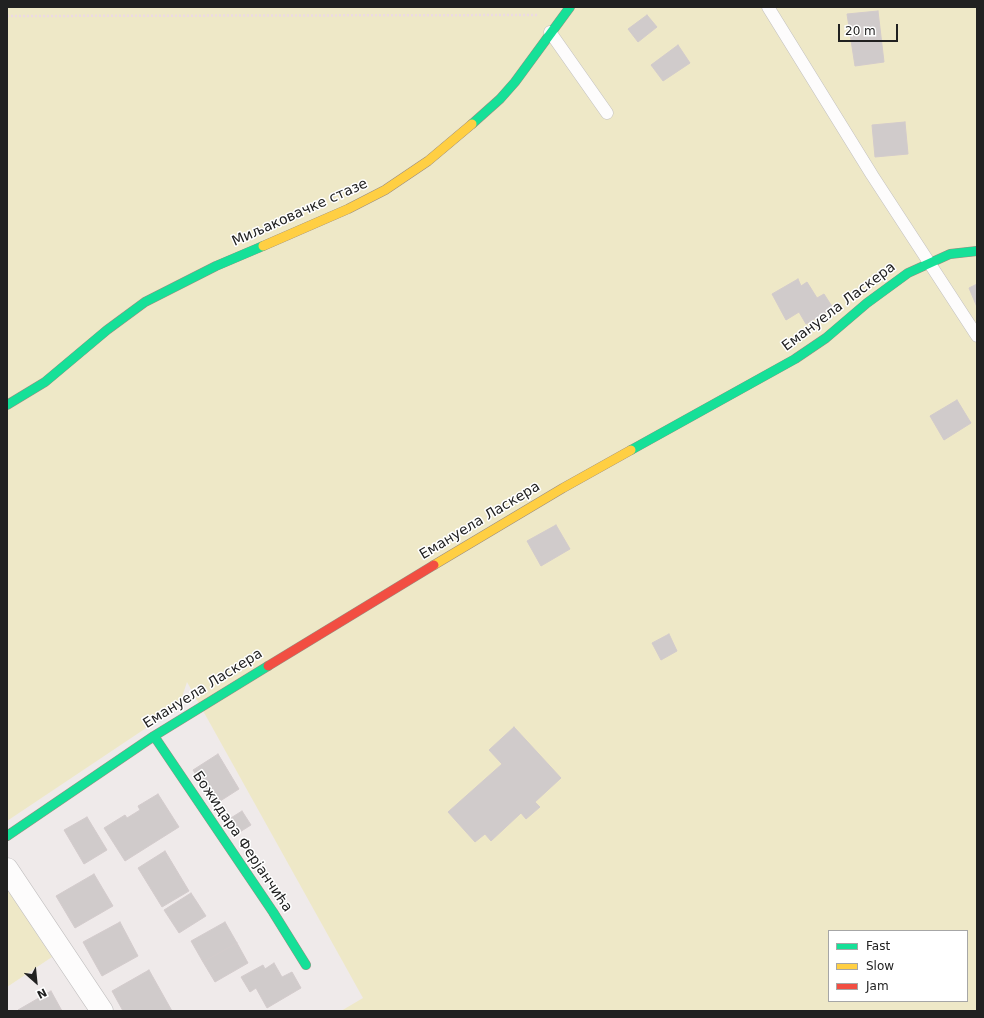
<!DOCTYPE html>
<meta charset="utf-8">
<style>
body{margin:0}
#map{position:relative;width:984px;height:1018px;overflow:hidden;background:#efeaea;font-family:"DejaVu Sans",sans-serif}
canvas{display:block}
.frame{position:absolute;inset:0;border:8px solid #212121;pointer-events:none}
.legend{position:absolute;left:828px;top:930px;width:140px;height:72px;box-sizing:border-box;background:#fff;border:1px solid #a6a6a6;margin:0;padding:5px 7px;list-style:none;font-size:12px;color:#212121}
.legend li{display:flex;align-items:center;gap:8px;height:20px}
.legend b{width:20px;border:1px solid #a6a6a6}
.north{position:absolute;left:16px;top:962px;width:40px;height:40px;-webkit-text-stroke:3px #fff;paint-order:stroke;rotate:153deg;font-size:11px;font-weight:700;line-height:16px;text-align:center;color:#212121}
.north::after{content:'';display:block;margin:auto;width:14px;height:18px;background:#212121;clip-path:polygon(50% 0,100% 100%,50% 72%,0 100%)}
.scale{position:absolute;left:838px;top:24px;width:60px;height:18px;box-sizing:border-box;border:2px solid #212121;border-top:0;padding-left:5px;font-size:12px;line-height:14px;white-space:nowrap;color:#212121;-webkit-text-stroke:3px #fff;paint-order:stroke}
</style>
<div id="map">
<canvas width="984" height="1018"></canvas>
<div class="frame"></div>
<ul class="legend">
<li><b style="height:5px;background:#16e098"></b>Fast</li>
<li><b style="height:5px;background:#ffcf43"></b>Slow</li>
<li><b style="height:5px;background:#f24e42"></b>Jam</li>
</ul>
<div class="north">N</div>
<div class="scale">20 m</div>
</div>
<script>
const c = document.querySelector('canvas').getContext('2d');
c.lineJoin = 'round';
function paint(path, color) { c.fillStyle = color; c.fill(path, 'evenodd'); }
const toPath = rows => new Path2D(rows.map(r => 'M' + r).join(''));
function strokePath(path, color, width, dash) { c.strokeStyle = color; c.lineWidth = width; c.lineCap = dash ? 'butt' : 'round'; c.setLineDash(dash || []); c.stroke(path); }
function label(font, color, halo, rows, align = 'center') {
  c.font = font + ' "DejaVu Sans",sans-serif'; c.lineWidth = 3; c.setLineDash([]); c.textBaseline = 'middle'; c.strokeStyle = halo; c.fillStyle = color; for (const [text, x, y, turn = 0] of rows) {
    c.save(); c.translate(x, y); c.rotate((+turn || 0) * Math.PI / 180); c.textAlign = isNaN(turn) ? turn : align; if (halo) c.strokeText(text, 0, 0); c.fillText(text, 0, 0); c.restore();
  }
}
paint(toPath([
 [7,7,977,7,977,1011,341,1011,363,998,187,682,179,706,7,821],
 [829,931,967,931,967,1001,829,1001],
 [7,888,52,957,7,987]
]), '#eee8c7');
const building = toPath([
 [878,11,884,62,855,66,847,14,878,11],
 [647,15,657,27,638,42,628,29,647,15],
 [678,45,690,63,663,81,651,65,678,45],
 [905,122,908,154,875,157,872,125,905,122],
 [798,279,801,286,807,282,817,298,824,294,833,308,806,324,799,312,786,320,772,294,798,279],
 [977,284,977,307,969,288,977,284],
 [957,400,971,423,944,440,930,416,957,400],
 [556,525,570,549,541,566,527,541,556,525],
 [669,634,677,651,661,660,652,643,669,634],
 [514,727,561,778,535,802,540,807,526,819,521,813,491,841,485,834,475,842,448,812,502,764,489,750,514,727],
 [218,754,239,789,214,805,193,770,218,754],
 [158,794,179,827,125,861,104,828,125,815,127,818,140,810,138,806,158,794],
 [242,811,251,825,235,835,226,821,242,811],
 [87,817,107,850,84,864,64,830,87,817],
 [165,851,189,891,162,907,138,868,165,851],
 [94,874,113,906,75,928,56,896,94,874],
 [191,893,206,916,179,933,164,910,191,893],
 [120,922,138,956,102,976,83,942,120,922],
 [225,922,237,943,203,962,191,941,225,922],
 [237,943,248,963,215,982,203,962,237,943],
 [274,963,282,977,292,972,301,988,267,1008,256,988,250,992,241,977,263,965,265,969,274,963],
 [149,970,172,1011,123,1011,112,991,149,970],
 [51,991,62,1011,18,1011,18,1010,51,991]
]);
paint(building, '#d0cbcb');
strokePath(building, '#d3cbcc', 1);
const lane = toPath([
 [768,7,872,175,977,336],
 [550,32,607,113]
]);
const street = toPath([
 [7,869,102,1011]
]);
const fast = toPath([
 [472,124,500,99,515,82,570,7],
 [7,405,45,382,107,330,145,302,216,266,263,246],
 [631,450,795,359,826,338,867,303,908,273,950,254,977,251],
 [154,736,273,912,306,965],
 [7,836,154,736,268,666]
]);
const slow = toPath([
 [263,246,348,209,385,190,428,161,472,124],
 [434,565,563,488,631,450]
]);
const jam = toPath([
 [268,666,434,565]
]);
strokePath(lane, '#c1bfbf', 13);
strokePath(street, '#c1bfbf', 23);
strokePath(fast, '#9b8c80', 10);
strokePath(slow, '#9b8c80', 10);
strokePath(jam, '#9b8c80', 10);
strokePath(toPath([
 [7,16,538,15]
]), '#ecdae3', 2.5, [2, 2]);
strokePath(lane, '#fdfcfc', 12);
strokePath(street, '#fdfcfc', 22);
strokePath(fast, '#16e098', 9);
strokePath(slow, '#ffcf43', 9);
strokePath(jam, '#f24e42', 9);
label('14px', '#212121', '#fff', [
 ["Миљаковачке стазе",300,213,-24],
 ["Емануела Ласкера",839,307,-37],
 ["Емануела Ласкера",480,521,-31],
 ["Емануела Ласкера",203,689,-32],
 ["Божидара Ферјанчића",242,842,56]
]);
</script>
